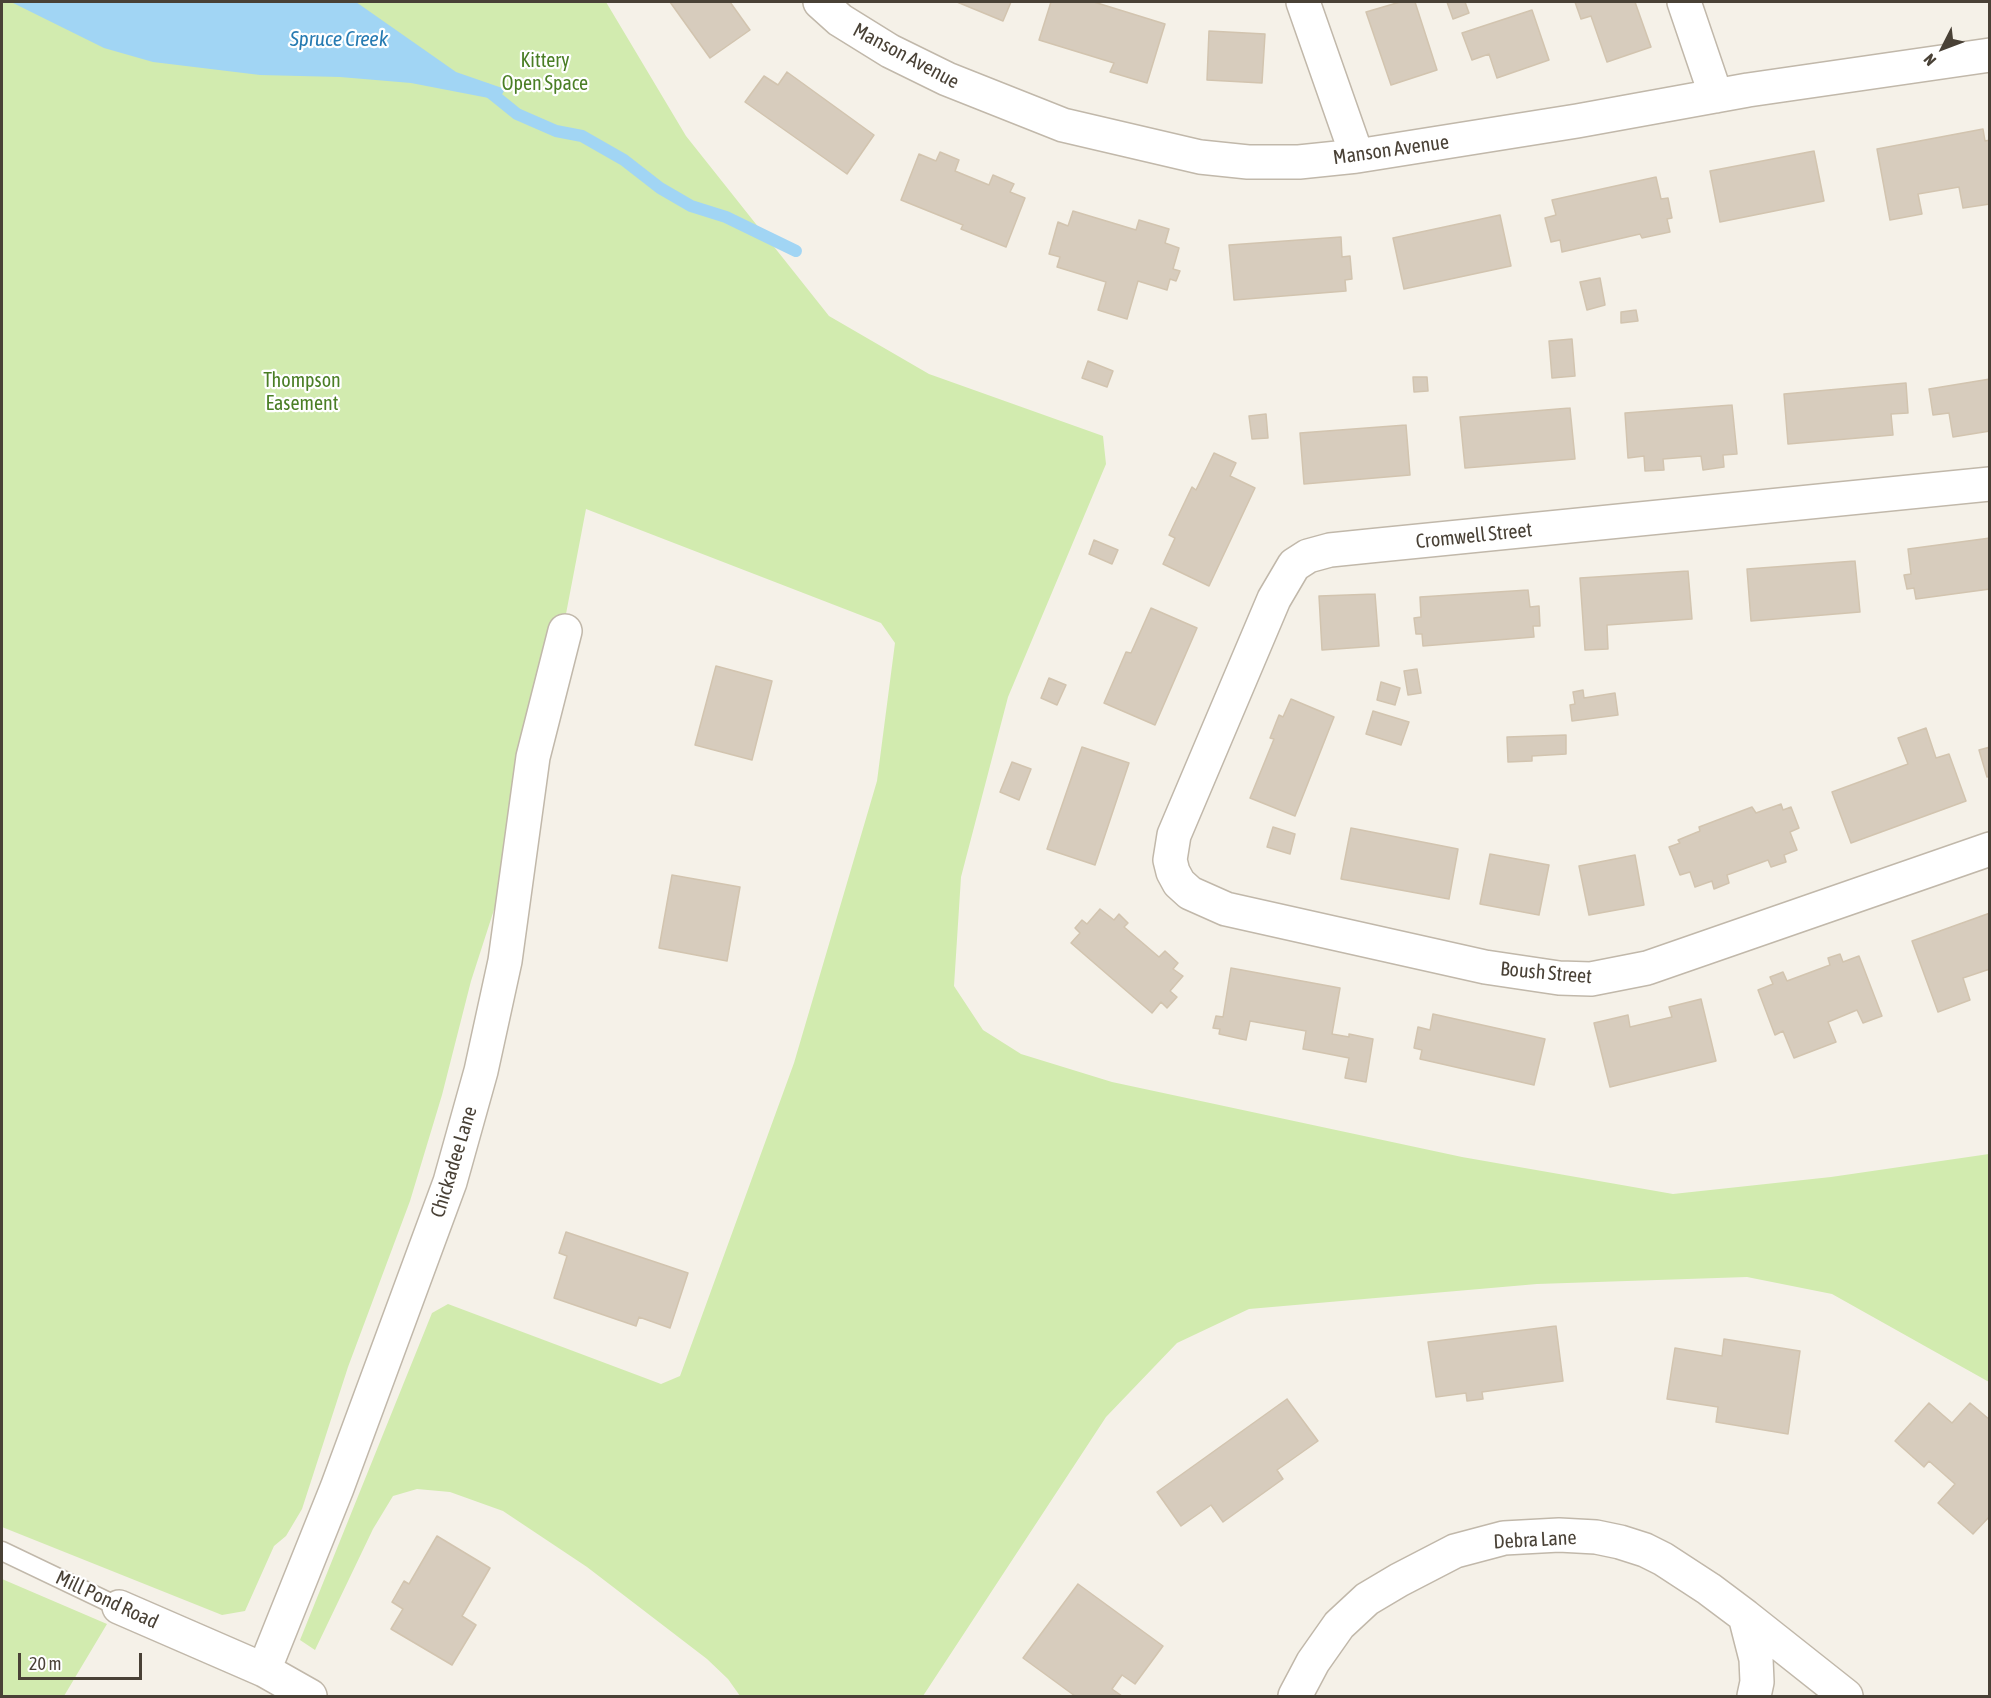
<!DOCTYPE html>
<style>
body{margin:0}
#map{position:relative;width:1991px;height:1698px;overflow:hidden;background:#f5f1e8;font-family:"Asap Condensed",sans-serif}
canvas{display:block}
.frame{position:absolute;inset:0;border:3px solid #494136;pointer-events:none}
.north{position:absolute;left:1913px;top:18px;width:60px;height:60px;-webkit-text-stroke:4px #fff;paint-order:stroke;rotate:228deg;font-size:16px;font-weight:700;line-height:24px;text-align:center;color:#494136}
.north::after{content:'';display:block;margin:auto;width:21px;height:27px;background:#494136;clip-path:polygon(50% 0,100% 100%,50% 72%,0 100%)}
.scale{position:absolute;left:18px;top:1653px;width:124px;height:27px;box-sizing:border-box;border:3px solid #494136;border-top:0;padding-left:8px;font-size:18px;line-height:21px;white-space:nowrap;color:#494136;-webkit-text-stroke:4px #fff;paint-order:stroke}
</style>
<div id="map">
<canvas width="1991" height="1698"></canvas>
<div class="frame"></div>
<div class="north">N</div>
<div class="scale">20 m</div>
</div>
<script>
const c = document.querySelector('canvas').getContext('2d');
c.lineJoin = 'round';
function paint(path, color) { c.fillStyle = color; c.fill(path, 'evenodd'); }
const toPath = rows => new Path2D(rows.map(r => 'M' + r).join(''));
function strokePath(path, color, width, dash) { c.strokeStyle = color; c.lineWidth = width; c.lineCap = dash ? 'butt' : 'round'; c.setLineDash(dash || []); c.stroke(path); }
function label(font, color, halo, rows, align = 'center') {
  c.font = font + ' "Asap Condensed",sans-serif'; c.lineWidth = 4.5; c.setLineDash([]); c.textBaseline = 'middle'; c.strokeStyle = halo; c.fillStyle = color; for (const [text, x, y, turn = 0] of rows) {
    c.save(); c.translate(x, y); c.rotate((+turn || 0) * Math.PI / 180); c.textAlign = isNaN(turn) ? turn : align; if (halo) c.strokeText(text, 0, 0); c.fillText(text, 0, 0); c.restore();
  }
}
paint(toPath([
 [2,2,606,2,686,136,829,316,929,374,1103,436,1106,464,1008,697,961,877,954,986,983,1030,1021,1054,1112,1082,1462,1157,1673,1194,1831,1177,1989,1154,1989,1382,1832,1294,1747,1277,1537,1284,1249,1309,1177,1343,1106,1417,923,1696,740,1696,728,1679,707,1659,587,1567,503,1511,450,1492,417,1489,393,1496,373,1529,315,1650,300,1640,432,1313,448,1304,661,1384,680,1376,794,1063,877,781,895,643,881,623,586,509,532,792,471,981,442,1095,410,1201,348,1367,302,1509,286,1536,274,1546,245,1611,222,1615,2,1527],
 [2,1579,107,1624,64,1696,2,1696]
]), '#d2ebaf');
paint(toPath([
 [11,2,356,2,456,72,505,89,499,100,411,83,340,77,260,75,153,62,104,48]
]), '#a1d5f4');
strokePath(toPath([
 [486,89,517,114,556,131,582,136,624,160,660,188,691,206,726,217,796,251]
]), '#a1d5f4', 12);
const building = toPath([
 [670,2,730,2,750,30,710,58,670,2],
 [957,2,1011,2,1003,21,957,2],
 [1051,2,1094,2,1165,24,1147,83,1110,72,1114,63,1039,40,1051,2],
 [1400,2,1415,2,1437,70,1391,85,1366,12,1400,2],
 [1447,2,1465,2,1469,13,1453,19,1447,2],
 [1575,2,1635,2,1651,47,1607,62,1591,16,1581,19,1575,2],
 [1532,10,1549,60,1497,78,1489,54,1472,60,1462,33,1532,10],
 [1209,31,1265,34,1262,83,1207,80,1209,31],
 [787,72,874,135,847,174,745,102,764,76,778,85,787,72],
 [1983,129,1985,141,1990,140,1990,204,1963,208,1959,187,1918,194,1922,214,1890,220,1877,149,1983,129],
 [1814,151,1824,201,1720,222,1710,171,1814,151],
 [940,152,959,160,955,171,989,185,993,175,1014,184,1010,192,1025,198,1006,247,961,229,963,225,901,200,919,154,936,161,940,152],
 [1656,177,1661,199,1668,198,1672,218,1667,219,1670,232,1642,238,1640,234,1562,252,1560,240,1551,242,1545,218,1556,215,1552,200,1656,177],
 [1073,211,1136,230,1139,220,1169,229,1165,243,1179,248,1173,269,1180,271,1176,281,1170,279,1167,290,1138,281,1127,319,1098,310,1106,282,1057,267,1060,257,1049,254,1058,222,1068,226,1073,211],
 [1500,215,1511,266,1404,289,1393,238,1500,215],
 [1341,237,1342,257,1350,256,1352,279,1345,280,1346,291,1234,300,1229,245,1341,237],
 [1600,278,1605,305,1587,310,1580,282,1600,278],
 [1636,310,1638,321,1621,323,1621,312,1636,310],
 [1572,339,1575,376,1552,378,1549,341,1572,339],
 [1088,361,1113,371,1107,387,1082,378,1088,361],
 [1413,377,1427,377,1428,391,1414,392,1413,377],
 [1990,379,1990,431,1953,437,1949,413,1933,415,1929,389,1990,379],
 [1906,383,1908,413,1891,414,1893,435,1788,444,1784,394,1906,383],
 [1732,405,1737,454,1723,455,1724,467,1703,470,1701,456,1663,459,1664,470,1645,471,1644,456,1628,458,1625,413,1732,405],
 [1570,408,1575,459,1465,468,1460,417,1570,408],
 [1266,414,1268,438,1252,439,1249,416,1266,414],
 [1406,425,1410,475,1304,484,1300,433,1406,425],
 [1214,453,1236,463,1230,476,1255,488,1209,586,1163,564,1175,538,1169,535,1192,487,1196,490,1214,453],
 [1990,538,1990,589,1916,599,1914,588,1907,589,1904,575,1911,574,1908,549,1990,538],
 [1094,540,1118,550,1112,564,1089,554,1094,540],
 [1855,561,1860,612,1751,621,1747,569,1855,561],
 [1688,571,1692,619,1607,625,1608,649,1585,650,1580,578,1688,571],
 [1528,590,1530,607,1539,606,1540,626,1533,626,1534,637,1423,646,1422,634,1416,634,1414,618,1421,617,1420,597,1528,590],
 [1375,594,1379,646,1322,650,1319,596,1375,594],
 [1151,608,1197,628,1155,725,1104,703,1126,652,1131,653,1151,608],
 [716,666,772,681,752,760,695,745,716,666],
 [1417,669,1421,693,1408,695,1404,671,1417,669],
 [1049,678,1066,685,1057,705,1041,698,1049,678],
 [1381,682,1400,688,1395,705,1377,700,1381,682],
 [1583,690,1584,698,1615,693,1618,715,1572,721,1570,705,1575,704,1573,692,1583,690],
 [1291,699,1334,717,1295,816,1250,798,1274,739,1270,738,1279,715,1283,717,1291,699],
 [1373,711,1409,722,1401,745,1366,734,1373,711],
 [1926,728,1936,758,1949,754,1966,801,1851,843,1832,792,1908,764,1898,738,1926,728],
 [1566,735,1566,754,1532,756,1532,761,1508,762,1507,737,1566,735],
 [1082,747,1129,763,1095,865,1047,849,1082,747],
 [1990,747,1990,776,1987,777,1979,750,1990,747],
 [1012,762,1031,769,1019,800,1000,792,1012,762],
 [1781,804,1783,810,1791,807,1799,828,1790,832,1797,850,1784,855,1786,862,1771,867,1768,860,1727,875,1729,883,1714,889,1712,881,1695,887,1690,872,1680,875,1669,847,1680,843,1678,840,1700,831,1699,827,1752,807,1756,813,1781,804],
 [1273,827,1295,834,1290,854,1267,847,1273,827],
 [1351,828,1458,849,1449,899,1341,879,1351,828],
 [1490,854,1549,865,1539,915,1480,904,1490,854],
 [1635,855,1644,905,1589,915,1579,866,1635,855],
 [672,875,740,887,727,961,659,948,672,875],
 [1100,909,1114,920,1119,914,1128,923,1124,927,1159,957,1165,951,1178,963,1173,969,1183,976,1170,991,1177,997,1167,1008,1161,1002,1152,1013,1071,943,1080,933,1075,928,1082,920,1087,924,1100,909],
 [1990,913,1990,969,1963,978,1970,1000,1938,1012,1912,941,1990,913],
 [1840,954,1843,962,1859,956,1882,1016,1863,1023,1857,1010,1828,1022,1836,1042,1794,1058,1783,1031,1775,1035,1758,990,1773,984,1770,977,1783,972,1787,981,1830,965,1828,958,1840,954],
 [1231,968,1340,988,1332,1034,1349,1037,1349,1034,1373,1039,1366,1082,1345,1078,1349,1058,1303,1049,1306,1031,1250,1021,1246,1040,1219,1034,1220,1029,1213,1028,1216,1016,1223,1017,1231,968],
 [1701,999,1716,1061,1610,1087,1594,1023,1628,1015,1630,1027,1672,1017,1669,1007,1701,999],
 [1433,1014,1545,1039,1534,1085,1420,1059,1422,1050,1414,1048,1418,1027,1430,1030,1433,1014],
 [566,1232,688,1273,670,1328,639,1317,636,1326,554,1298,567,1256,559,1253,566,1232],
 [1556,1326,1563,1381,1482,1392,1483,1399,1467,1401,1466,1393,1436,1397,1428,1342,1556,1326],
 [1724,1339,1800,1351,1788,1434,1716,1422,1718,1407,1667,1399,1675,1348,1722,1356,1724,1339],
 [1287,1399,1318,1441,1277,1470,1283,1479,1223,1522,1211,1505,1181,1526,1157,1492,1287,1399],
 [1929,1403,1952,1423,1970,1403,1990,1420,1990,1516,1973,1534,1938,1503,1955,1484,1929,1461,1924,1467,1895,1441,1929,1403],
 [437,1536,490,1568,462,1616,476,1625,452,1665,391,1629,403,1609,392,1602,404,1581,409,1584,437,1536],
 [1078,1584,1163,1646,1135,1684,1122,1675,1112,1689,1122,1696,1075,1696,1023,1658,1078,1584]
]);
paint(building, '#d7ccbd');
strokePath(building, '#d2c4af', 1.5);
const lane = toPath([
 [2,1551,119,1607]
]);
const street = toPath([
 [820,2,840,20,890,51,947,79,1063,125,1200,157,1248,162,1299,162,1357,156,1577,121,1748,90,1990,55],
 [1303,2,1357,156],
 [1684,2,1716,96],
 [1990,484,1369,546,1330,550,1308,556,1294,565,1274,599,1174,835,1170,860,1173,872,1179,883,1190,893,1226,909,1485,967,1559,978,1591,979,1647,968,1990,849],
 [119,1607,264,1670,310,1696],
 [264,1670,337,1488,450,1182,481,1071,505,961,533,757,565,631],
 [1295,1696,1313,1662,1339,1625,1367,1599,1399,1580,1455,1551,1504,1538,1559,1535,1596,1537,1620,1542,1645,1550,1663,1559,1709,1589,1745,1616],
 [1754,1696,1757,1682,1756,1659,1745,1616,1846,1696]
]);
strokePath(lane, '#c1b8aa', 21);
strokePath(street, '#c1b8aa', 36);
strokePath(lane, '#fff', 18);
strokePath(street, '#fff', 33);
label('20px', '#494136', '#fff', [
 ["Manson Avenue",906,56,28],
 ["Manson Avenue",1391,150,-8],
 ["Cromwell Street",1474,536,-6],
 ["Boush Street",1546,973,5],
 ["Chickadee Lane",454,1162,-73],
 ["Debra Lane",1535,1540,-3],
 ["Mill Pond Road",107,1600,25]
]);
label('20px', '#4a7e25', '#fff', [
 ["Kittery",545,61],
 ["Open Space",545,84],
 ["Thompson",302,381],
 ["Easement",302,404]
]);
label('italic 21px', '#277bb2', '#fff', [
 ["Spruce Creek",339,39]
]);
</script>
